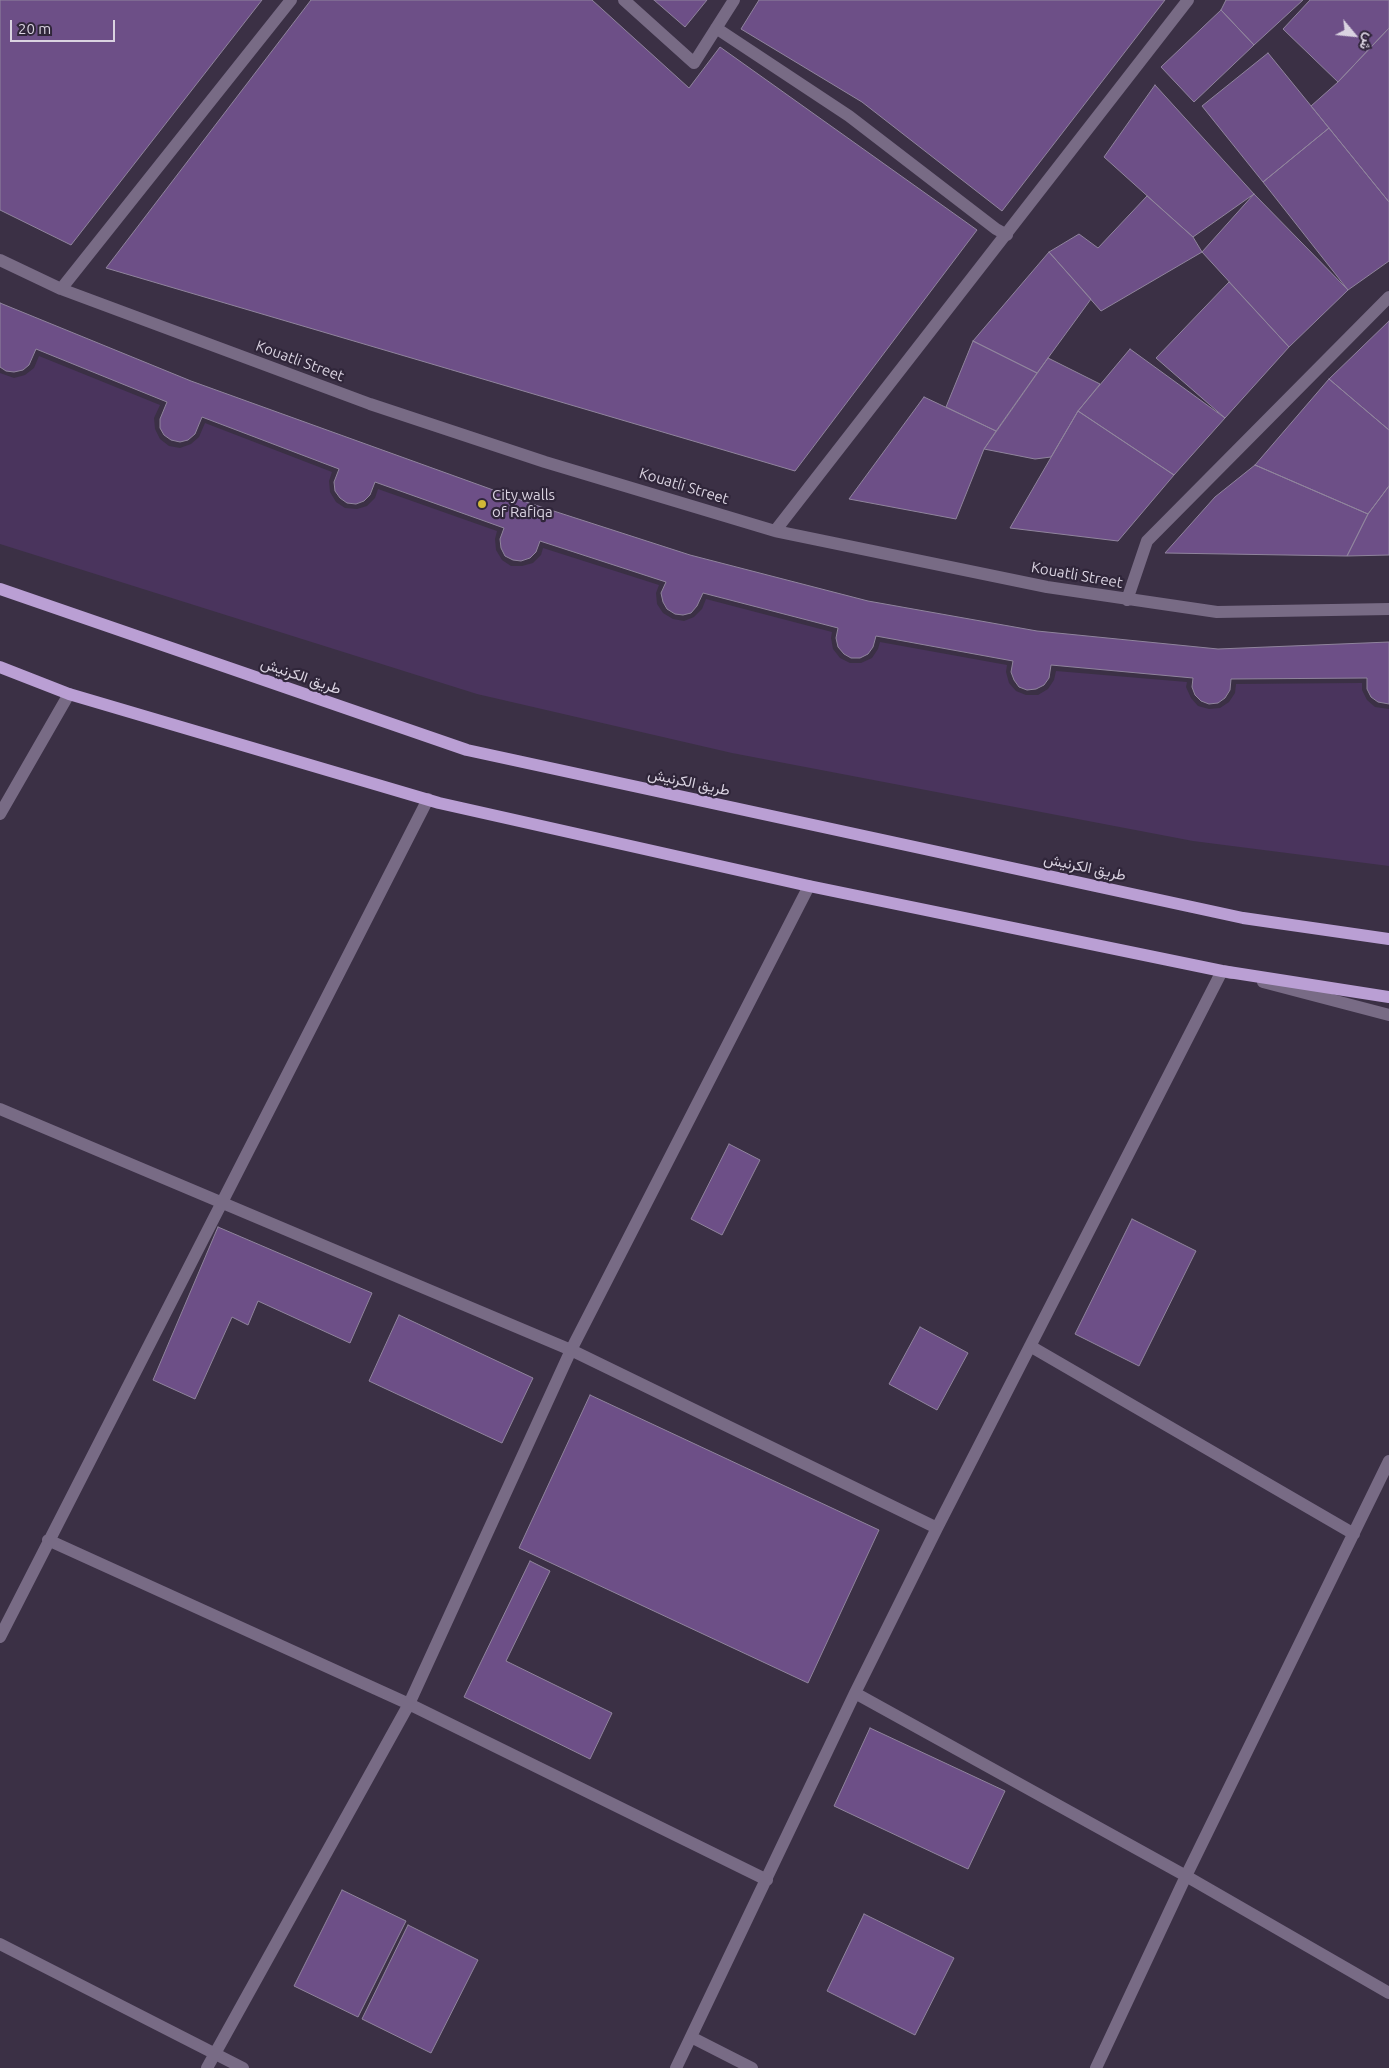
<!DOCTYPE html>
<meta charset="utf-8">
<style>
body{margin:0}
#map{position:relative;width:1389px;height:2068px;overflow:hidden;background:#3b3045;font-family:Ubuntu,Vazirmatn,sans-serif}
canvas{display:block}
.north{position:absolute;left:1329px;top:10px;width:50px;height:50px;-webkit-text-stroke:4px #30263a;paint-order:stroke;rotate:118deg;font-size:14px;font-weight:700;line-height:20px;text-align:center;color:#dad3e1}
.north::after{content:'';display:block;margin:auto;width:18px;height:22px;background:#dad3e1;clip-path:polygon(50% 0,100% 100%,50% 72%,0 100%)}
.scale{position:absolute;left:10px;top:20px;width:105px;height:22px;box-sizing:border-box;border:2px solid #dad3e1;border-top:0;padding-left:6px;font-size:15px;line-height:18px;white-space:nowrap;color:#dad3e1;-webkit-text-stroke:4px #30263a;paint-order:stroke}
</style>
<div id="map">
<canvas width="1389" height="2068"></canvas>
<div class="north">ش</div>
<div class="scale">20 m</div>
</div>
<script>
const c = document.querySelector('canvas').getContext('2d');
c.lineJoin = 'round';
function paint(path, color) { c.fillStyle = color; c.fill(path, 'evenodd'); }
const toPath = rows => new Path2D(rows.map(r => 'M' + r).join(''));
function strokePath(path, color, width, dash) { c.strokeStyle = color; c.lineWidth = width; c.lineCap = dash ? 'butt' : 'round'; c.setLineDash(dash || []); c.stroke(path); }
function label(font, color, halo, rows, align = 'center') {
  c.font = font + ' Ubuntu,Vazirmatn,sans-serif'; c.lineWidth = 4.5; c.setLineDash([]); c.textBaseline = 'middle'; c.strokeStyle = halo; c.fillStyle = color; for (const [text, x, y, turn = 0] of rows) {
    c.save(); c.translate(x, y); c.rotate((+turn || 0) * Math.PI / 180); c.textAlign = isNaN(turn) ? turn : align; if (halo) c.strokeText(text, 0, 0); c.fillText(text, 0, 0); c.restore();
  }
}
paint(toPath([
 [39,356,160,405,154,418,155,429,160,439,169,446,180,448,191,444,199,437,205,423,332,472,329,481,330,492,336,502,345,508,357,509,367,506,375,498,378,489,497,531,495,539,496,550,502,560,511,566,522,566,533,563,541,555,543,548,659,585,656,593,657,604,663,613,673,619,684,621,694,617,702,609,706,599,832,632,831,638,833,649,840,658,850,663,861,663,872,658,878,649,880,642,1007,665,1006,672,1009,683,1016,691,1026,695,1038,695,1048,689,1054,680,1056,671,1187,682,1186,687,1191,698,1198,706,1209,709,1220,708,1229,702,1235,693,1236,684,1362,683,1362,690,1367,700,1375,707,1389,709,1389,866,1193,841,732,753,477,694,0,544,0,373,14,378,25,375,34,368]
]), '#4a345d');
const building = toPath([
 [0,0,262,0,71,245,0,210,0,0],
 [311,0,592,0,689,88,720,47,977,230,795,471,106,268,311,0],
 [654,0,707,0,685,27,654,0],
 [759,0,1165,0,1002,211,862,102,741,29,759,0],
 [1226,0,1303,0,1254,45,1221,10,1226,0],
 [1310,0,1389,0,1389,28,1338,82,1283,29,1310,0],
 [1221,10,1254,45,1194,102,1161,67,1221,10],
 [1389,28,1389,202,1311,106,1338,82,1389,28],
 [1268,53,1329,128,1263,182,1202,106,1268,53],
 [1155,85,1254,194,1193,237,1104,157,1155,85],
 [1329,128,1389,202,1389,261,1348,290,1263,182,1329,128],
 [1254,194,1348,290,1289,347,1202,252,1254,194],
 [1147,196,1193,237,1202,252,1101,311,1049,252,1079,234,1098,248,1147,196],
 [1049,252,1091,299,1037,373,973,341,1049,252],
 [1229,282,1289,347,1225,418,1156,358,1229,282],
 [0,303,191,381,532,504,690,555,868,601,1037,631,1218,649,1389,642,1389,704,1378,702,1371,697,1367,689,1367,678,1231,679,1230,690,1225,698,1218,703,1209,704,1201,701,1195,695,1192,687,1193,678,1051,665,1049,678,1044,685,1036,689,1027,690,1019,687,1014,680,1011,672,1013,661,876,636,873,647,868,654,860,658,851,658,844,654,838,647,836,638,838,628,703,593,697,606,691,613,683,615,675,614,667,609,663,602,661,593,666,582,540,541,536,552,530,558,521,561,513,560,505,556,501,548,500,539,504,528,375,482,370,495,364,501,356,504,347,503,340,498,335,491,334,482,339,469,202,417,195,434,188,440,180,442,171,440,164,435,160,428,160,419,167,402,36,349,29,365,23,370,14,372,6,371,0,367,0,303],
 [1389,321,1389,430,1329,379,1389,321],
 [973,341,1037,373,996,431,946,407,973,341],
 [1130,349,1225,418,1174,475,1078,411,1130,349],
 [1048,358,1100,384,1078,411,1051,457,1035,459,984,449,1048,358],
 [1329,379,1389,430,1389,486,1368,514,1255,465,1329,379],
 [924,397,996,431,984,449,956,519,849,499,924,397],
 [1078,411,1174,475,1118,541,1010,528,1078,411],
 [1255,465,1368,514,1347,556,1165,553,1215,497,1255,465],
 [1389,486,1389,555,1347,556,1368,514,1389,486],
 [729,1144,760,1160,722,1235,691,1219,729,1144],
 [1132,1219,1196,1251,1139,1366,1075,1334,1132,1219],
 [218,1227,372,1293,350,1343,258,1301,248,1325,232,1317,195,1399,153,1380,218,1227],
 [399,1315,533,1378,502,1443,369,1381,399,1315],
 [920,1327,968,1353,937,1410,889,1384,920,1327],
 [590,1395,879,1530,808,1683,519,1548,590,1395],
 [530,1561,550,1571,506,1661,612,1713,590,1759,464,1697,530,1561],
 [870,1728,1005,1791,968,1869,834,1806,870,1728],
 [342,1890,406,1921,358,2017,294,1986,342,1890],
 [864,1914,954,1958,915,2035,827,1991,864,1914],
 [408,1925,478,1960,431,2053,362,2019,408,1925]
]);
paint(building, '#6d4f87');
strokePath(building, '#90849d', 1);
strokePath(toPath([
 [624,0,694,63,734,0],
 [716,28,849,116,996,229,1007,235],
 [0,260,61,289,370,404,545,462,775,531,1047,587,1217,612,1389,609],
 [61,289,291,0],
 [775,531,1188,0],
 [1127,600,1147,541,1389,297],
 [0,814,69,694],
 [1263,982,1389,1015],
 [0,1109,571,1350,937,1528],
 [1030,1346,1354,1534],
 [48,1540,409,1704,767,1880],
 [0,1637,428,799],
 [855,1693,1186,1876,1389,1993],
 [0,1944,243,2068],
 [691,2037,752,2068],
 [207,2068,409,1704,571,1350,809,886],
 [676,2068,855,1693,937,1528,1222,971,1232,973],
 [1096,2068,1186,1876,1389,1461]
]), '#786b85', 12);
strokePath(toPath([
 [0,589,467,750,1243,918,1389,939],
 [0,667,69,694,439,803,809,886,1222,971,1389,997]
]), '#ba9fd4', 12);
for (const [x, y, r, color] of [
 [482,504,5,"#d0b736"]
]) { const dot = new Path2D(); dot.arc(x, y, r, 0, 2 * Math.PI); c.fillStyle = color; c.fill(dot); strokePath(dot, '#30263a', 2); }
label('15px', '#dad3e1', '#30263a', [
 ["Kouatli Street",300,361,20],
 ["Kouatli Street",684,486,17],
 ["Kouatli Street",1077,575,10],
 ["طريق الكرنيش",301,676,19],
 ["طريق الكرنيش",689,782,12],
 ["طريق الكرنيش",1085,867,12]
]);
label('15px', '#dad3e1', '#30263a', [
 ["City walls",492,495],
 ["of Rafiqa",492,512]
], 'left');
</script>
